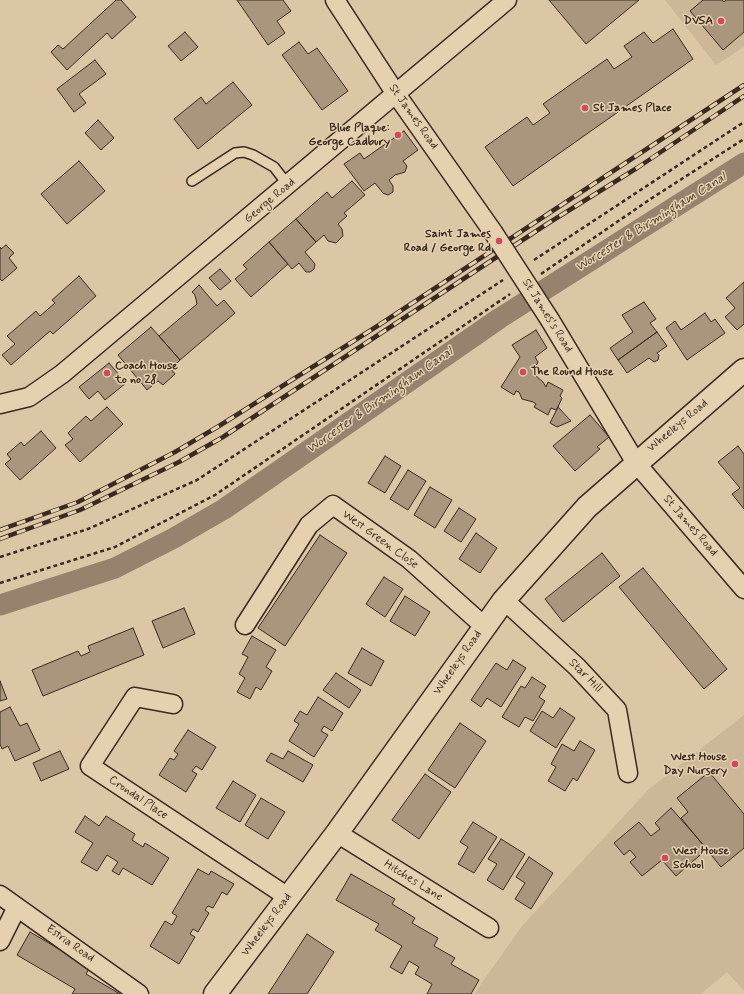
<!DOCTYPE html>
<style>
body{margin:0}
canvas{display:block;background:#dbc6a6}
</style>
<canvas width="744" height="994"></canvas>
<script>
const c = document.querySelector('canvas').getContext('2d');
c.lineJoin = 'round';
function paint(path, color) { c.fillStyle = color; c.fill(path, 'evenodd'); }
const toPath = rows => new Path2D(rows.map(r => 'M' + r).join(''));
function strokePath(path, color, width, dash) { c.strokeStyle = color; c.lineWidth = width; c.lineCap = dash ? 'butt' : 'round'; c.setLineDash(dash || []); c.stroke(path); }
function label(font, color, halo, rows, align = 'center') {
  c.font = font + ' Mynerve,sans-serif'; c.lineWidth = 3; c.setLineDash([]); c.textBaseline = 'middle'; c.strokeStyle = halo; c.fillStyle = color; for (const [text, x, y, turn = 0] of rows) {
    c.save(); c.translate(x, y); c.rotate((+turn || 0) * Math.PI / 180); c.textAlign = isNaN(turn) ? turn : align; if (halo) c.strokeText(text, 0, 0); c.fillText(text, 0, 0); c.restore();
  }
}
paint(toPath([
 [665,0,744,0,744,47,716,65],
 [744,715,744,991,727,972,701,994,474,994,522,926,649,789]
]), '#ccb899');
strokePath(toPath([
 [0,605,115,568,174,538,224,509,500,318,744,163]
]), '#97836d', 21);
const building = toPath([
 [116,0,121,0,136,17,112,39,107,33,67,70,51,52,58,45,63,49,116,0],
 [237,0,283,0,291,11,277,21,285,33,268,45,237,0],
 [549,0,639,0,586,44,549,0],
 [703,0,722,0,724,2,726,0,744,0,744,32,723,50,690,11,703,0],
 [673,29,693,59,513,186,485,147,527,117,533,125,550,113,543,104,607,59,614,69,632,57,624,46,644,32,653,43,673,29],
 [185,32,198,47,181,61,168,46,185,32],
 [299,42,308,54,317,48,348,91,322,110,282,55,299,42],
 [95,60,106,74,79,94,86,103,74,112,57,89,95,60],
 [233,82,252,105,198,149,174,119,201,97,206,104,233,82],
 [98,120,114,138,101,150,85,133,98,120],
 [404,131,418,150,403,161,407,166,405,172,395,175,389,180,393,186,393,192,388,195,383,193,375,183,364,191,344,164,360,153,364,159,404,131],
 [79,161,105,191,67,224,41,194,79,161],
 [352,181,365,195,344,213,347,216,338,224,342,229,343,236,336,243,328,241,324,235,316,242,296,219,327,192,332,198,352,181],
 [296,219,316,242,305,252,315,264,314,269,310,272,306,272,299,263,292,269,269,242,296,219],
 [269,242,288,264,251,297,235,279,247,269,243,265,269,242],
 [6,245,14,253,9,258,17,268,2,281,0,279,0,247,1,249,6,245],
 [220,269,231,281,220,290,209,278,220,269],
 [79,276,96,296,53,334,50,331,11,365,2,355,15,344,7,336,36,311,40,316,55,303,52,300,79,276],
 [744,282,744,324,737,330,725,317,735,308,726,298,744,282],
 [199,285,217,306,224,300,235,313,180,360,159,336,197,304,195,295,192,292,199,285],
 [644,302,656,319,650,323,657,332,618,360,610,348,633,332,622,315,644,302],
 [705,313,711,322,715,319,725,333,687,360,666,328,675,321,681,330,705,313],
 [151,327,180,360,171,369,175,374,163,385,158,381,147,390,118,355,151,327],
 [536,330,547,348,535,357,538,362,534,370,536,373,535,375,543,382,546,387,548,382,563,390,560,396,562,398,558,407,556,410,551,408,548,415,534,407,536,404,533,402,522,399,519,392,516,391,514,395,501,387,520,357,512,345,536,330],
 [657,332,667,346,657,353,659,355,658,360,654,362,649,358,627,373,618,360,657,332],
 [109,363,126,383,105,400,98,391,89,399,79,387,109,363],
 [107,407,123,424,80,462,65,445,73,439,68,433,86,416,91,421,107,407],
 [558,407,571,421,557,427,550,423,558,407],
 [590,415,609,437,597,447,600,449,575,471,553,446,590,415],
 [41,431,56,448,20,480,5,464,11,459,7,454,21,442,24,446,41,431],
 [738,446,744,454,744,509,732,494,740,488,718,462,738,446],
 [385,456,401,466,385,493,368,483,385,456],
 [408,470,426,481,408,510,390,499,408,470],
 [430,487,452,500,435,528,414,515,430,487],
 [459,508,476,519,461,542,444,531,459,508],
 [476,533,497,548,480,573,459,559,476,533],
 [320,535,347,553,285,646,258,628,320,535],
 [602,553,620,576,563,622,545,599,602,553],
 [643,568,727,669,704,689,619,587,643,568],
 [384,577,403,589,385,617,366,604,384,577],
 [405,596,430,612,415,636,390,621,405,596],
 [184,608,195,634,163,648,152,621,184,608],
 [133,628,144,655,43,696,32,670,78,651,81,656,90,652,88,646,133,628],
 [252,636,276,650,266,667,272,671,261,690,256,687,250,699,237,692,245,678,239,674,248,657,242,654,252,636],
 [362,648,384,661,371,686,348,673,362,648],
 [513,660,526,668,501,707,487,698,481,707,471,700,496,663,507,670,513,660],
 [336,673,361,690,349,708,323,690,336,673],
 [532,677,546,686,539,697,545,701,533,721,525,717,519,727,502,717,521,686,525,688,532,677],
 [0,681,7,699,0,701,0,681],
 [318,697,343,713,332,731,324,726,321,731,328,735,314,757,289,741,299,724,294,721,300,711,307,715,318,697],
 [10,707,20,726,27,723,40,750,15,761,8,746,2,749,0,744,0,712,10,707],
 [560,708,575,718,556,748,530,731,542,711,553,718,560,708],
 [460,723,486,741,455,788,428,770,460,723],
 [188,730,216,747,202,770,196,766,192,771,197,774,186,792,159,775,170,758,174,760,178,754,174,751,188,730],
 [580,741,595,750,577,781,573,778,565,791,548,781,556,767,551,764,562,744,574,751,580,741],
 [60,751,69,769,41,781,33,763,60,751],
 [288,751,313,765,303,782,266,761,271,753,283,759,288,751],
 [709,772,744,814,744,848,721,867,681,818,688,812,677,798,709,772],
 [425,774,451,792,419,839,392,820,425,774],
 [233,781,256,795,240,822,216,808,233,781],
 [261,798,285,812,268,839,245,825,261,798],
 [671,808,707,849,676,876,662,860,642,876,630,862,636,857,630,850,624,855,614,843,639,822,651,836,660,829,655,823,671,808],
 [85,816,99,826,106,816,135,834,132,840,143,847,145,843,169,858,152,885,123,868,119,875,112,871,118,862,107,855,97,871,81,862,93,843,75,832,85,816],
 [473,822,497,837,474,873,458,864,468,847,460,842,473,822],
 [501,839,525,854,503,890,487,880,497,864,488,859,501,839],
 [529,857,553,873,531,909,515,899,525,883,516,877,529,857],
 [198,869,209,875,211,871,234,884,227,895,222,892,213,908,208,906,205,910,209,913,198,932,193,929,190,934,195,937,179,964,150,946,165,921,172,925,177,916,172,913,198,869],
 [351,874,395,899,392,904,415,918,412,923,438,938,434,946,455,958,451,964,479,980,471,994,427,994,432,984,415,974,419,967,409,961,402,974,390,967,402,946,375,930,379,924,336,900,351,874],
 [30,932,90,967,86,974,120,994,72,994,75,989,17,955,30,932],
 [307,934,334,952,307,994,268,994,307,934]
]);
paint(building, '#a9967c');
strokePath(building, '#3b2a1e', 1);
const service = toPath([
 [192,181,235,153,244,152,253,155,274,167,288,185]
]);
const minor = toPath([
 [335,0,396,94,493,232],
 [550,320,636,463,744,589],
 [0,404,29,397,62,374,507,0],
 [504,600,577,667,617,710,628,773],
 [245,625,309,525,333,505,409,559,484,626],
 [173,704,135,697,90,766,288,897],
 [337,833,489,928],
 [0,895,139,994],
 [0,941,17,907]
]);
const tertiary = toPath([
 [215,994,337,833,504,600,587,507,744,370]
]);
strokePath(service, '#3b2a1e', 12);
strokePath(minor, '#3b2a1e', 21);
strokePath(tertiary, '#3b2a1e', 25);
strokePath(toPath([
 [534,260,744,122],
 [541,274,652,198,744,139],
 [0,557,88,529,197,480,503,280],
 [0,583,115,547,215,495,510,294]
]), '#3b2a1e', 2.5, [4, 3]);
strokePath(service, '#e5d0af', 9);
strokePath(minor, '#e5d0af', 18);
strokePath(tertiary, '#e5d0af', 22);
const rail = toPath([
 [0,530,78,502,175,452,219,426,379,325,744,85],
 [0,539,80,510,179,462,223,437,547,224,637,168,744,96]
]);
strokePath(rail, '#3b2a1e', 4.5);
strokePath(rail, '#e5d0af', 3, [9]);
const minorBridge = toPath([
 [493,232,550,320]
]);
strokePath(minorBridge, '#3b2a1e', 21, []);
strokePath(minorBridge, '#e5d0af', 18);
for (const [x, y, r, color] of [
 [721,21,4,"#d1495b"],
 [585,108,4,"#d1495b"],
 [398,135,4,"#d1495b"],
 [499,241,4,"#d1495b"],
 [523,372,4,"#d1495b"],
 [107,373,4,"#d1495b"],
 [735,764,4,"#d1495b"],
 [665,858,4,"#d1495b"]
]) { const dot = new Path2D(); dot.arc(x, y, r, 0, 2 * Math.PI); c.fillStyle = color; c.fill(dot); strokePath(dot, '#e5d0af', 1.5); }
label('bold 12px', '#3b2a1e', '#e5d0af', [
 ["DVSA",713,21],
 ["St James Place",593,108,"left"],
 ["Blue Plaque:",390,128],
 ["George Cadbury",390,142],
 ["Saint James",491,234],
 ["Road / George Rd",491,248],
 ["Coach House",115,366,"left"],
 ["to no 28",115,380,"left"],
 ["The Round House",531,372,"left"],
 ["West House",727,757],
 ["Day Nursery",727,771],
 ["West House",673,851,"left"],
 ["School",673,865,"left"]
], 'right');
label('12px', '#3b2a1e', '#e5d0af', [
 ["St James Road",413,117,55],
 ["George Road",270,201,-40],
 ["St James's Road",547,316,58],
 ["Wheeleys Road",678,426,-40],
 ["St James Road",690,526,49],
 ["West Green Close",380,540,36],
 ["Wheeleys Road",458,663,-55],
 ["Star Hill",585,676,45],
 ["Crondal Place",138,798,34],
 ["Hitches Lane",413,881,32],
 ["Wheeleys Road",267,925,-53],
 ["Estria Road",70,944,35]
]);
label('italic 13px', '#524032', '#e5d0af', [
 ["Worcester & Birmingham Canal",651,223,-32],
 ["Worcester & Birmingham Canal",380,401,-35]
]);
</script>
